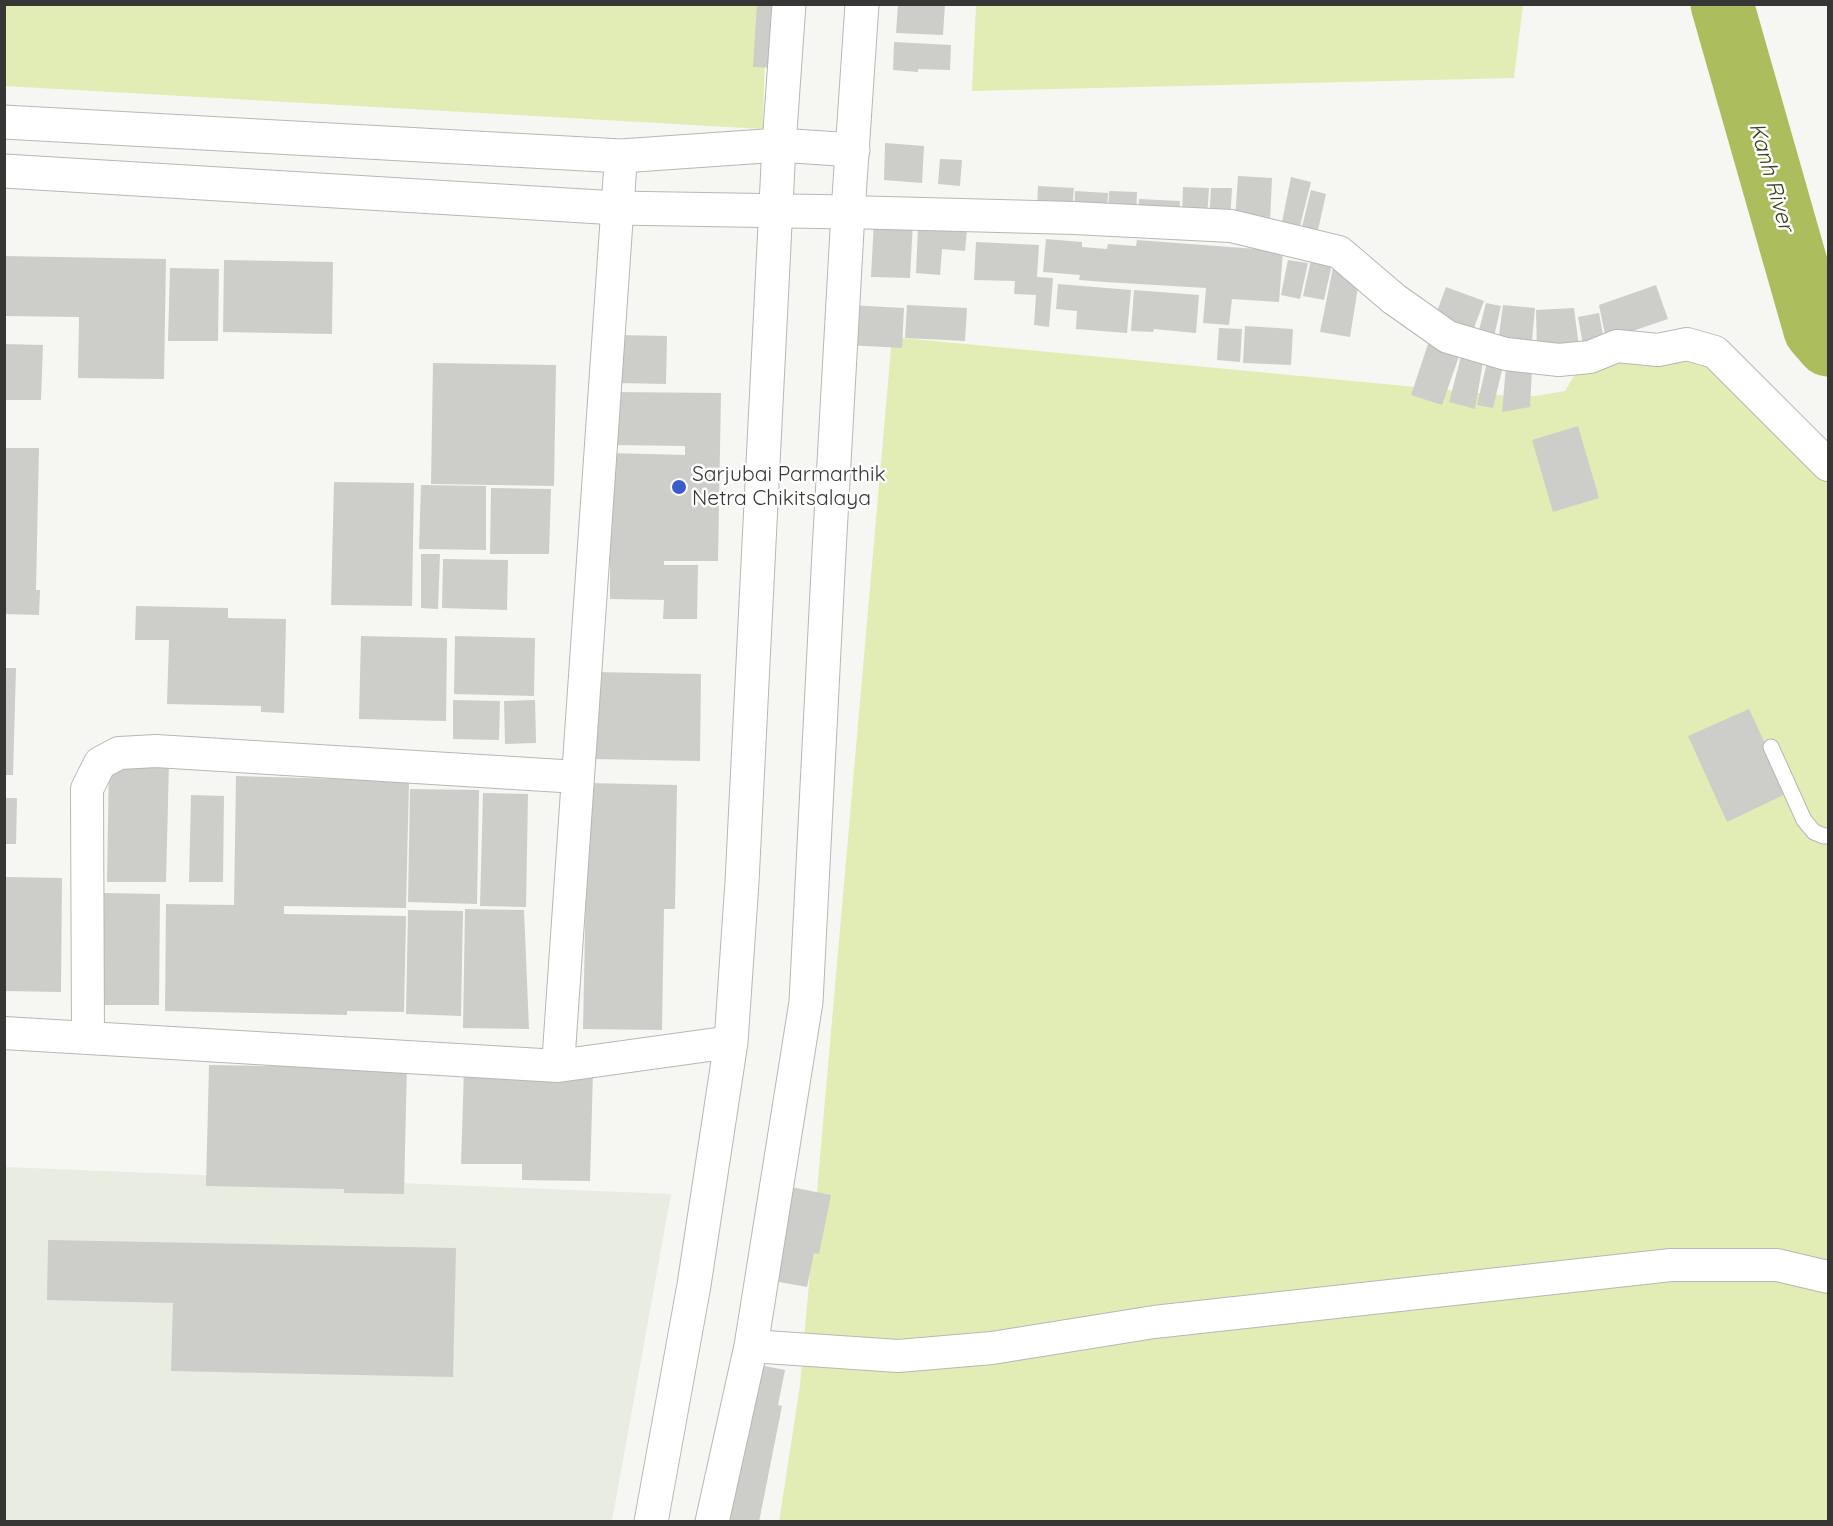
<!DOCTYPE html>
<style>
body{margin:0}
#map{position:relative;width:1833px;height:1526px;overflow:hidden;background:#f6f7f2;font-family:Quicksand,sans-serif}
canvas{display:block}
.frame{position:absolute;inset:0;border:6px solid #363735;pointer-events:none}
</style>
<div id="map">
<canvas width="1833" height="1526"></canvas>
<div class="frame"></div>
</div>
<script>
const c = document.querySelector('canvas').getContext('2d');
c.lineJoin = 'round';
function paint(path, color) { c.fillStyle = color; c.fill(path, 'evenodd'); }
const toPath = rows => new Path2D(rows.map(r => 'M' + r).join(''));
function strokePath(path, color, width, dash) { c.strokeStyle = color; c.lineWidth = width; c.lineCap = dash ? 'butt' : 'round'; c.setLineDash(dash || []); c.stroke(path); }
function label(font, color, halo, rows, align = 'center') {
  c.font = font + ' Quicksand,sans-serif'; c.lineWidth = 5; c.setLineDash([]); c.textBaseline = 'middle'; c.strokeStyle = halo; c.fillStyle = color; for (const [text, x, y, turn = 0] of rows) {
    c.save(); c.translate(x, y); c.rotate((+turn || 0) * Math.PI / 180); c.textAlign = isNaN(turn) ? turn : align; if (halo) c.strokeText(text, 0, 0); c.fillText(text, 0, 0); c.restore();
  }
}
paint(toPath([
 [5,1167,671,1194,612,1521,5,1522]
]), '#e9ece0');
paint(toPath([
 [4,5,766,5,763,129,5,86],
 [976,5,976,4,1523,5,1514,78,972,91],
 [1677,332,1828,464,1828,1521,779,1522,800,1385,892,337,1510,396,1535,396,1565,391,1580,365]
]), '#e1edb5');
strokePath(toPath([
 [1722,4,1815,330,1828,345]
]), '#acbd5e', 63);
paint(toPath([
 [757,4,780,4,777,68,753,67],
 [898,4,945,4,943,35,896,33],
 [894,42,951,45,950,70,918,69,918,72,893,70],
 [885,143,924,146,922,183,884,180],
 [940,159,962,160,960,186,938,184],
 [1238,176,1272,178,1270,222,1235,220],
 [1291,177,1311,182,1300,226,1282,222],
 [1038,186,1074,188,1072,210,1037,209],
 [1183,187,1209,188,1207,218,1182,217],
 [1211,188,1232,188,1230,223,1209,222],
 [1311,190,1326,194,1318,230,1302,227],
 [1075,191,1108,193,1107,214,1074,212],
 [1109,191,1137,192,1136,217,1108,216],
 [1139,199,1180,201,1179,222,1138,220],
 [874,220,913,222,910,278,871,277],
 [918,227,967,230,965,251,942,249,940,275,916,273],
 [1046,239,1082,242,1082,247,1107,249,1108,244,1136,246,1137,240,1283,251,1279,302,1232,299,1229,325,1203,323,1206,288,1105,282,1079,280,1080,275,1043,272],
 [976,242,1039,245,1037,277,1053,278,1049,327,1034,325,1036,295,1014,294,1015,281,974,280],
 [4,256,166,259,164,379,78,378,79,317,4,316],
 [224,260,333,262,332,334,223,332],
 [1288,260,1308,263,1300,299,1281,295],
 [1311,260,1332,264,1324,300,1303,296],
 [1334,263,1360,275,1350,337,1320,332],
 [170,268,219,269,218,341,168,341],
 [1058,284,1131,290,1127,333,1076,329,1077,311,1056,309],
 [1656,285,1668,319,1606,340,1599,305],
 [1446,287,1484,301,1471,336,1433,322],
 [1134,290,1199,295,1196,333,1154,329,1153,332,1131,331],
 [1486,303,1501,306,1493,341,1477,338],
 [850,305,904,308,902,348,847,345],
 [907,305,967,308,965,341,905,338],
 [1503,305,1535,308,1531,352,1498,343],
 [1574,308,1580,355,1537,356,1536,310],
 [1599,313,1605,346,1584,350,1578,317],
 [1245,326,1293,329,1291,365,1243,363],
 [1219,328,1242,329,1240,362,1217,360],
 [619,335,667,336,666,384,618,383],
 [1431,335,1463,345,1442,405,1411,395],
 [4,344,43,345,41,400,4,400],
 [1463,349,1484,356,1475,409,1449,402],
 [1488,358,1504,362,1493,408,1477,405],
 [433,363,556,365,554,486,431,484],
 [1506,367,1532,369,1530,407,1502,412],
 [612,392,721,393,718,561,664,561,664,565,698,565,697,619,663,619,664,600,610,599,610,453,685,455,685,446,611,445],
 [1578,426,1599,498,1553,512,1532,440],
 [4,448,39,448,36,590,40,590,39,615,4,614],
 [334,482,414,483,412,606,331,605],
 [421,485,486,486,486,550,419,549],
 [491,488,551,489,549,554,490,554],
 [421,554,440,554,438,609,421,608],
 [443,559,508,560,507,610,442,608],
 [136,606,228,608,228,618,286,619,284,713,261,712,261,706,167,704,169,640,135,640],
 [361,636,447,638,446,721,359,719],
 [455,636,535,638,534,696,454,694],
 [4,668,16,668,13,775,4,775],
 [595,672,701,674,700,761,593,759],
 [453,700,500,701,499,740,453,739],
 [535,700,536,743,505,744,504,701],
 [1749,709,1788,793,1727,822,1688,736],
 [109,761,169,762,166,882,107,882],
 [236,776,409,781,406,908,284,906,284,914,406,916,404,1012,347,1011,347,1015,165,1011,166,904,234,905],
 [588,783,677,785,675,909,664,909,662,1030,583,1029],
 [410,789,479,790,477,904,408,902],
 [483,793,528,794,526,907,480,906],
 [191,795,224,796,223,882,189,882],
 [4,798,17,798,16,844,4,844],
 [4,877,62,878,61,992,4,991],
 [104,893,160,894,159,1005,103,1005],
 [465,909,524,910,529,1029,463,1028],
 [408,910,463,911,461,1016,406,1014],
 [273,1060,407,1063,404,1194,344,1193,344,1189,206,1186,209,1065,273,1066],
 [464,1069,593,1072,590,1181,522,1180,522,1164,461,1164],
 [781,1185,831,1195,819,1254,814,1253,807,1287,762,1279],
 [48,1240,456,1248,453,1377,171,1371,173,1303,47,1300],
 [750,1363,785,1370,778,1405,782,1406,759,1522,718,1522]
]), '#cdcec9');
const service = toPath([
 [1771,747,1804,820,1814,832,1824,836,1828,836]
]);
const minor = toPath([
 [848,212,1074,218,1231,226,1339,252,1394,299,1448,337,1506,354,1559,360,1590,357,1617,346,1658,350,1687,344,1715,352,1828,465],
 [4,1033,558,1066,731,1042],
 [88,1038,87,789,100,763,119,753,156,751,578,777],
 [558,1066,621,156],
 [751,1346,898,1356,992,1348,1154,1322,1671,1265,1777,1265,1828,1277]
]);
const tertiary = toPath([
 [4,122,621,156,779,145,853,150],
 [4,171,617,208,848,212]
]);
const secondary = toPath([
 [651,1522,694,1285,731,1042,742,882,779,145,789,4],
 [712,1522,751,1346,806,1002,829,552,848,212,862,4]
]);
strokePath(service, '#b7b8b4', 17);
strokePath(minor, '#b7b8b4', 34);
strokePath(tertiary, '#b7b8b4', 35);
strokePath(secondary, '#b7b8b4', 35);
strokePath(service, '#fff', 15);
strokePath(minor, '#fff', 32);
strokePath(tertiary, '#fff', 33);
strokePath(secondary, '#fff', 33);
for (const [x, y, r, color] of [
 [679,487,8,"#3c5cce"]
]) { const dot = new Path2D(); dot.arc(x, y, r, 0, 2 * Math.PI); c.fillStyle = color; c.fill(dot); strokePath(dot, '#fff', 2); }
label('21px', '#363735', '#fff', [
 ["Sarjubai Parmarthik",692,475],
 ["Netra Chikitsalaya",692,499]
], 'left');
label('italic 22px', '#3a4019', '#fff', [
 ["Kanh River",1771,177,74]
]);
</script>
